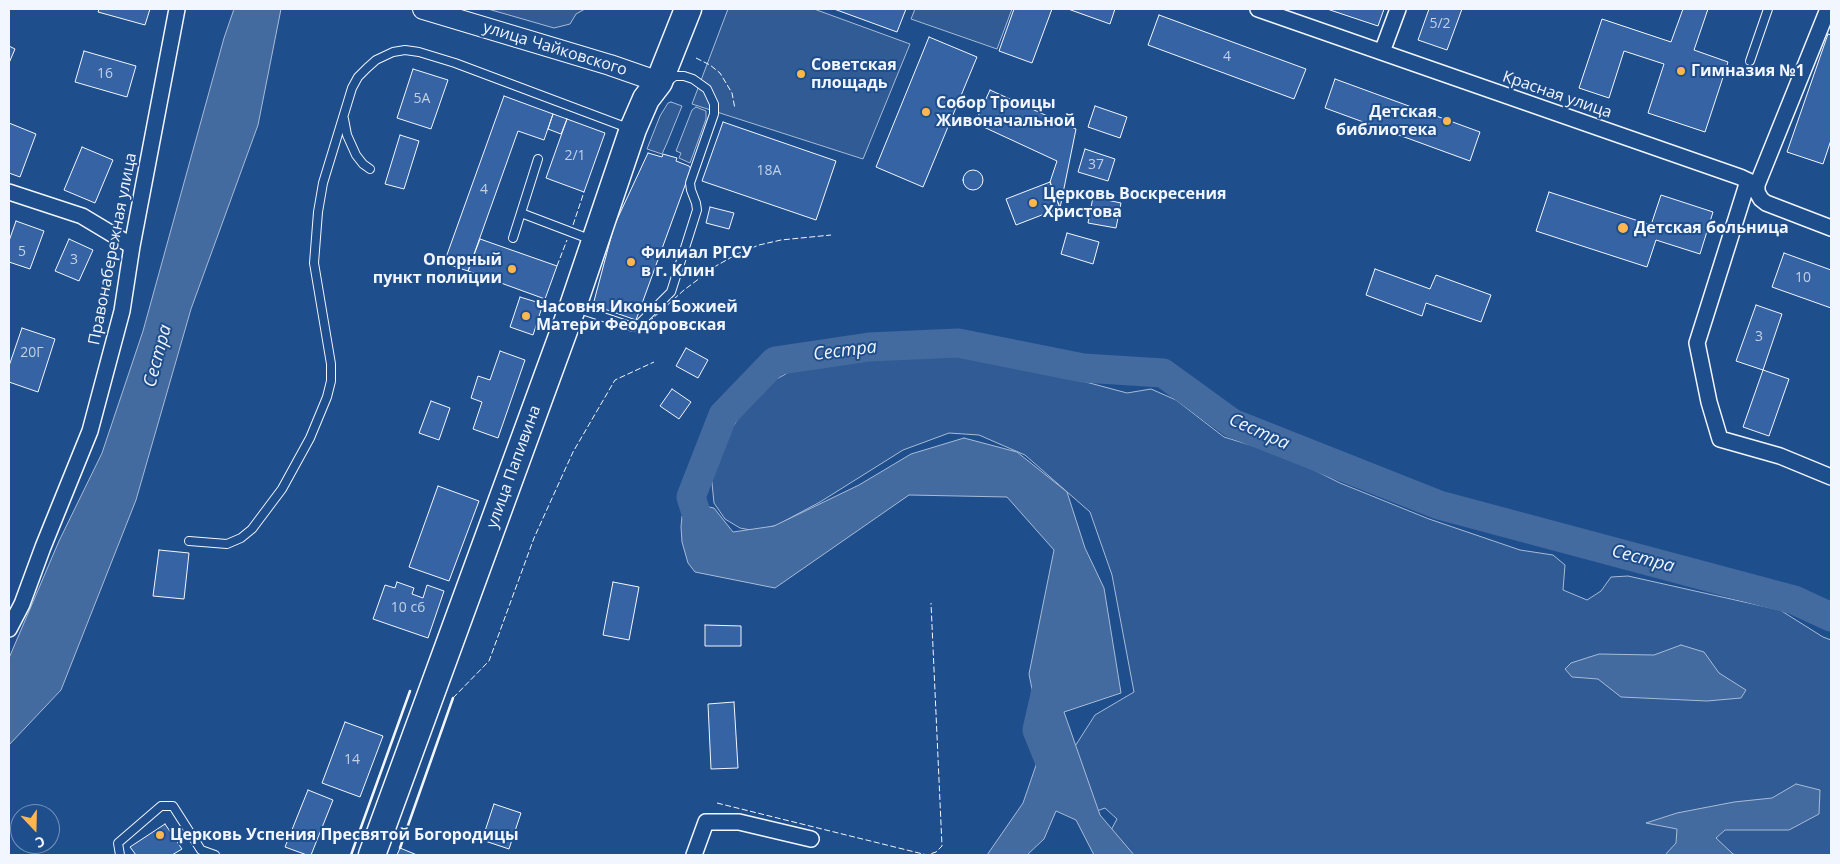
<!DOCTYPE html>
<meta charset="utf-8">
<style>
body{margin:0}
#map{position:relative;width:1840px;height:864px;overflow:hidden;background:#1f4e8c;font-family:"Open Sans",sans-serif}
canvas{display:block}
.frame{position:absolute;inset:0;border:10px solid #f2f6ff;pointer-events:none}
.north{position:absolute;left:10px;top:804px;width:50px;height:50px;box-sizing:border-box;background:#1f4e8c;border:1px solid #7391ba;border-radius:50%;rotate:159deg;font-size:14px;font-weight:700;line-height:20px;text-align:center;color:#f2f6ff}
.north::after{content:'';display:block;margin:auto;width:18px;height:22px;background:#ffb74d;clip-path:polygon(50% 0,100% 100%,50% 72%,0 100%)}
</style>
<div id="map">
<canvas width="1840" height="864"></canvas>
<div class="frame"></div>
<div class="north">С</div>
</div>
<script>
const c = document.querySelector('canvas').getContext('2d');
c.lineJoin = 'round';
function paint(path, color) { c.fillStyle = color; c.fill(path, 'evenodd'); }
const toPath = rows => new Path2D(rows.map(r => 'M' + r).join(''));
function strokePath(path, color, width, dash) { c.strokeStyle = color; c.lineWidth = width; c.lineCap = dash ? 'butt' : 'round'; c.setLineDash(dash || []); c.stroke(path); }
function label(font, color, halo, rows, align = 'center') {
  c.font = font + ' "Open Sans",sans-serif'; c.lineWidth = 4; c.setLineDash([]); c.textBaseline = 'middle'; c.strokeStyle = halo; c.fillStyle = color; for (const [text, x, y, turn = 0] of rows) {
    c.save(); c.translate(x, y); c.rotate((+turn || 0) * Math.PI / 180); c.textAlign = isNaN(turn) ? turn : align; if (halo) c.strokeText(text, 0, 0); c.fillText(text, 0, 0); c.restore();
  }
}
const built = toPath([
 [488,9,585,9,576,14,570,24,554,28,488,9],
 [728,9,814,9,910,44,863,159,692,104,728,9],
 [915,9,1012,9,997,49,911,19,915,9],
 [671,102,682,106,667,143,662,154,647,149,660,116,668,103,671,102],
 [696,107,706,111,706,119,690,163,679,158,681,153,676,151,692,110,696,107],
 [901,352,965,352,1041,370,1127,393,1151,389,1176,400,1224,437,1286,456,1340,483,1429,519,1520,550,1553,555,1565,565,1563,590,1587,600,1601,591,1611,577,1628,576,1780,610,1823,637,1831,640,1831,855,1130,855,1110,832,1117,819,1105,808,1089,814,1072,751,1095,715,1134,692,1112,575,1090,512,1025,455,979,435,949,433,903,450,820,502,777,525,756,531,740,528,725,519,714,503,711,473,729,433,748,403,773,381,800,366,823,360,901,352]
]);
paint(built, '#305b95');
strokePath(built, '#a8bbd7', 1);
const water = toPath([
 [234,9,281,9,258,125,191,309,136,500,61,690,9,745,9,658,59,541,102,453,143,331,224,38,234,9],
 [964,438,1017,452,1067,492,1085,548,1104,588,1121,693,1064,712,1100,815,1134,855,1094,855,1076,820,1056,811,1044,839,1027,855,987,855,1023,803,1043,745,1029,674,1054,550,1007,497,909,495,775,588,695,572,688,563,682,542,681,527,682,516,690,508,704,506,714,508,733,532,774,526,859,485,911,454,964,438],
 [1681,645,1704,652,1719,673,1746,690,1741,698,1707,701,1621,697,1598,679,1572,677,1565,669,1571,663,1599,654,1654,655,1681,645],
 [1796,784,1820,790,1819,814,1789,830,1725,830,1716,838,1733,854,1737,855,1665,855,1676,843,1677,829,1646,823,1677,813,1734,802,1772,798,1796,784]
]);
paint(water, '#446ba0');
strokePath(water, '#a8bbd7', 1);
strokePath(toPath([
 [706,544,691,497,723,415,775,361,869,347,958,343,1083,368,1163,373,1232,423,1439,505,1794,600,1831,617],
 [1047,686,1037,730,1058,782]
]), '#446ba0', 29);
const building = toPath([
 [99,9,150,9,145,25,98,12,99,9],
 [834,9,906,9,897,32,834,9],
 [1014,9,1052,9,1032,63,999,51,1014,9],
 [1068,9,1115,9,1110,24,1068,9],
 [1327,9,1384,9,1378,26,1327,9],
 [1429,9,1462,9,1447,50,1418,40,1429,9],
 [1683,9,1708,9,1694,50,1728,62,1705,132,1648,113,1664,64,1624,51,1609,98,1579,88,1602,19,1671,42,1683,9],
 [1159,15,1306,69,1294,99,1148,45,1159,15],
 [1828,34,1831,35,1831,140,1823,164,1787,152,1828,34],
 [929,37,977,57,923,187,876,167,929,37],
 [9,46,15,49,9,63,9,46],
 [84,51,136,66,127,97,75,82,84,51],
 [413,69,448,80,431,129,397,118,413,69],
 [1335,79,1480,132,1470,161,1325,108,1335,79],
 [990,90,1076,129,1060,208,1050,182,1057,161,975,123,990,90],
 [504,96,553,114,544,140,518,131,468,271,444,263,504,96],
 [1095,106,1127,117,1120,138,1088,127,1095,106],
 [553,114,567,119,561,134,548,129,553,114],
 [567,119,605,133,584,192,546,178,567,119],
 [723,122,836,161,816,220,702,181,723,122],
 [9,123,36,134,20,177,9,173,9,123],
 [400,135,419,141,404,189,385,184,400,135],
 [82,147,113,160,95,203,64,190,82,147],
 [1085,149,1115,159,1108,181,1078,172,1085,149],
 [648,153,662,157,663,154,677,158,676,161,689,166,691,169,636,320,593,305,614,226,648,153],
 '963 180a10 10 0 1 1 20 0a10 10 0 1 1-20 0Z',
 [1050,182,1060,208,1016,225,1006,199,1050,182],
 [1549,192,1651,225,1661,195,1713,212,1700,254,1656,240,1647,267,1536,231,1549,192],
 [1093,197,1121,203,1116,228,1088,223,1093,197],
 [710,207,734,213,729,229,706,223,710,207],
 [16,221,44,231,30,269,9,262,9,241,16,221],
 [1067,233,1099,242,1093,264,1061,254,1067,233],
 [69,239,93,250,79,281,55,271,69,239],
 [480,239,557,266,545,299,468,271,480,239],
 [1784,253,1831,270,1831,308,1772,287,1784,253],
 [1375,269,1430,289,1436,275,1491,295,1481,322,1426,303,1422,316,1366,295,1375,269],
 [520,297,543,304,533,335,510,327,520,297],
 [1756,305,1782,314,1763,370,1736,361,1756,305],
 [22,328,55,339,38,392,9,382,9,366,22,328],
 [686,348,708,360,698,378,676,366,686,348],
 [500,351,525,360,498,438,473,429,482,402,471,398,478,376,490,380,500,351],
 [1763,370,1789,379,1769,436,1743,427,1763,370],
 [672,389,691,402,679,419,660,406,672,389],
 [431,401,450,408,439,440,419,433,431,401],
 [438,486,479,501,449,581,409,567,438,486],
 [159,550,189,553,184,599,153,596,159,550],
 [397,582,414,588,412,594,423,598,427,585,444,591,428,638,373,619,385,585,395,588,397,582],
 [613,582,639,587,629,640,603,635,613,582],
 [705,625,741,626,741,646,705,646,705,625],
 [734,702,738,768,711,769,708,704,734,702],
 [345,722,383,736,360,797,322,783,345,722],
 [308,790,333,800,311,855,307,855,285,847,308,790],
 [494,804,521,813,509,849,482,840,494,804],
 [165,824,182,849,172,855,136,855,130,847,165,824],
 [400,848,417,855,397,855,400,848]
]);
paint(building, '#3563a3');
strokePath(building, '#f2f6ff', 1);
const lane = toPath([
 [1750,61,1768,9],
 [344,119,347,135,356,155,363,164,370,169],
 [521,213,592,240],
 [513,238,538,159],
 [576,308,633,327,640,323,671,292,697,210,696,203,691,190,690,183,714,114,714,104,707,89,693,79,684,76,675,76,668,81],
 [189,541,227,544,241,538,252,529,282,489,310,438,327,397,331,381,331,364,314,263,318,212,323,183,352,88,358,77,367,68,376,60,393,52,405,50,419,52,455,63,628,128],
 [120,855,118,843,161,806,173,806,201,850,215,855]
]);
const street = toPath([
 [1258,9,1740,177,1757,185,1757,192,1761,199,1766,203,1831,228],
 [1382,52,1398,9],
 [1748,181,1697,343,1709,402,1720,439,1780,456,1831,477],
 [1757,185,1828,9],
 [9,192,82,216,132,246],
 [9,629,22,604,43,547,90,431,122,311,132,246,177,9],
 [694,855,706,822,739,822,811,839]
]);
const secondary = toPath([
 [423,9,610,65,659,82]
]);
const highway = toPath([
 [372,855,573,306,633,129,646,99,659,82,688,9]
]);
strokePath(lane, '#f2f6ff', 10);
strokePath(street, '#f2f6ff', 18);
strokePath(secondary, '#f2f6ff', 22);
strokePath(highway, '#f2f6ff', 29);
strokePath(lane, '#1f4e8c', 8);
strokePath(street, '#1f4e8c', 15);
strokePath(secondary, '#1f4e8c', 20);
strokePath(highway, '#1f4e8c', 26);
strokePath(toPath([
 [696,58,710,65,720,73,732,93,735,109],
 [573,225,584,192],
 [557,266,567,240],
 [642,328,684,290,716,266,737,254,759,245,781,240,831,235],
 [453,698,489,661,534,538,573,452,615,380,654,362],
 [717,803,927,855,936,852,942,846,931,603]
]), '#f2f6ff', 1, [6, 2.5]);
strokePath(toPath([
 [400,848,453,698],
 [351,855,410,691]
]), '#f2f6ff', 2.5);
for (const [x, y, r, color] of [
 [1681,71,5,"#ffb74d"],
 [801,74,5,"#ffb74d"],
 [926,112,5,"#ffb74d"],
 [1447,121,5,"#ffb74d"],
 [1033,203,5,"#ffb74d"],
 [1623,228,6,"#ffb74d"],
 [631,262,5,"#ffb74d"],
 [512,269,5,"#ffb74d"],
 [526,316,5,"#ffb74d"],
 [160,835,5,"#ffb74d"]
]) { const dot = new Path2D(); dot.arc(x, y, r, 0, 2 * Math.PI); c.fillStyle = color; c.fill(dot); strokePath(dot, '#1f4e8c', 2); }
label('14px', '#c3d1e8', null, [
 ["5/2",1440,24],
 ["4",1227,57],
 ["16",105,74],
 ["5А",422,99],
 ["2/1",575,156],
 ["37",1096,165],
 ["18А",769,171],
 ["4",484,190],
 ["5",22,252],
 ["3",74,260],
 ["10",1803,278],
 ["3",1759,337],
 ["20Г",32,353],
 ["10 с6",408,608],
 ["14",352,760]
]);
label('16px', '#f2f6ff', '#1f4e8c', [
 ["улица Чайковского",555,49,17],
 ["Красная улица",1557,95,19],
 ["Правонабережная улица",113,249,-79],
 ["улица Папивина",514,467,-70]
]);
label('bold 16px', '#f2f6ff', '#1f4e8c', [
 ["Советская",811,65],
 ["площадь",811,83],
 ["Гимназия №1",1691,71],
 ["Собор Троицы",936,103],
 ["Живоначальной",936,121],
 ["Детская",1437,112,"right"],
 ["библиотека",1437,130,"right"],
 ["Церковь Воскресения",1043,194],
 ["Христова",1043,212],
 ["Детская больница",1634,228],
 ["Филиал РГСУ",641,253],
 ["в г. Клин",641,271],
 ["Опорный",502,260,"right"],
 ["пункт полиции",502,278,"right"],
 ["Часовня Иконы Божией",536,307],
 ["Матери Феодоровская",536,325],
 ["Церковь Успения Пресвятой Богородицы",170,835]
], 'left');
label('italic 18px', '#f2f6ff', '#1f4e8c', [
 ["Сестра",845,351,-7],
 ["Сестра",158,356,-75],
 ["Сестра",1259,432,24],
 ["Сестра",1643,559,15]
]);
</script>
